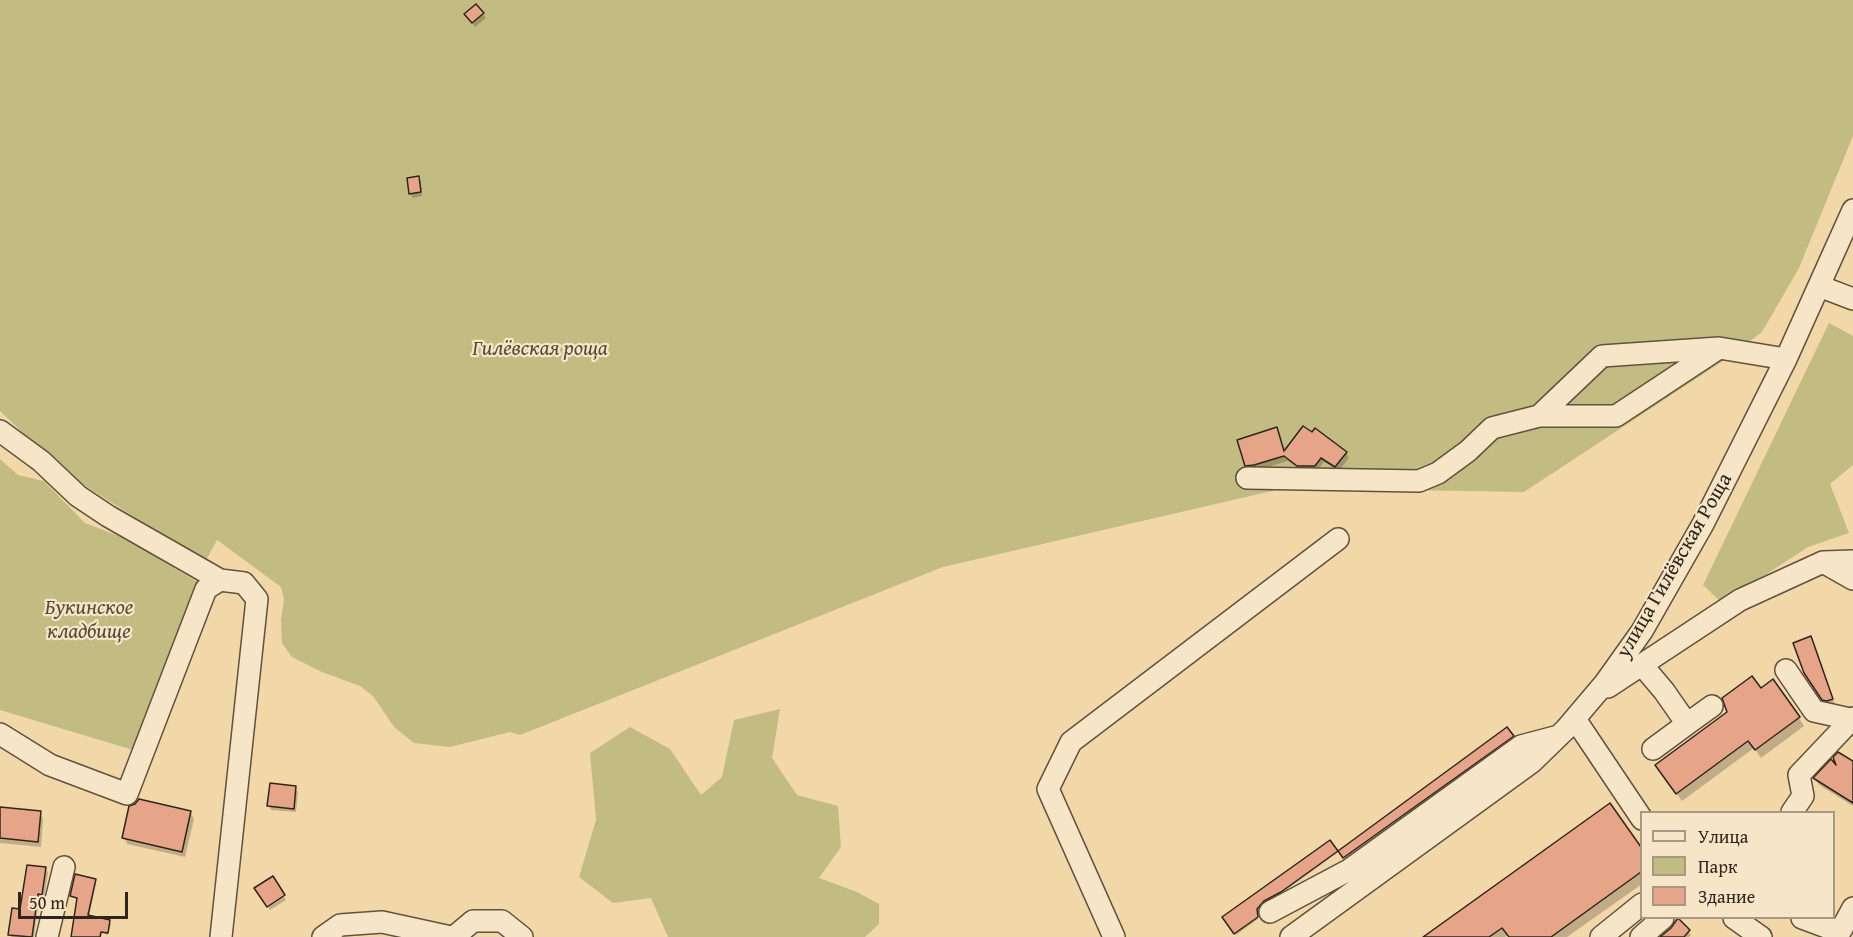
<!DOCTYPE html>
<meta charset="utf-8">
<style>
body{margin:0}
#map{position:relative;width:1853px;height:937px;overflow:hidden;background:#f2d7a9;font-family:"Gentium Book Plus",serif}
canvas{display:block}
.legend{position:absolute;left:1640px;top:811px;width:195px;height:108px;box-sizing:border-box;background:#f7e5c7;border:2px solid #a79883;margin:0;padding:8px 10px;list-style:none;font-size:18px;color:#2f251c}
.legend li{display:flex;align-items:center;gap:12px;height:30px}
.legend b{width:30px;border:2px solid #a79883}
.scale{position:absolute;left:18px;top:892px;width:110px;height:27px;box-sizing:border-box;border:3px solid #2f251c;border-top:0;padding-left:8px;font-size:18px;line-height:21px;white-space:nowrap;color:#2f251c;-webkit-text-stroke:4px #f7e5c7;paint-order:stroke}
</style>
<div id="map">
<canvas width="1853" height="937"></canvas>
<ul class="legend">
<li><b style="height:8px;background:#f7e5c7"></b>Улица</li>
<li><b style="height:16px;background:#c3bc82"></b>Парк</li>
<li><b style="height:16px;background:#e6a588"></b>Здание</li>
</ul>
<div class="scale">50 m</div>
</div>
<script>
const c = document.querySelector('canvas').getContext('2d');
c.lineJoin = 'round';
function paint(path, color) { c.fillStyle = color; c.fill(path, 'evenodd'); }
const toPath = rows => new Path2D(rows.map(r => 'M' + r).join(''));
function strokePath(path, color, width, dash) { c.strokeStyle = color; c.lineWidth = width; c.lineCap = dash ? 'butt' : 'round'; c.setLineDash(dash || []); c.stroke(path); }
function label(font, color, halo, rows, align = 'center') {
  c.font = font + ' "Gentium Book Plus",serif'; c.lineWidth = 4.5; c.setLineDash([]); c.textBaseline = 'middle'; c.strokeStyle = halo; c.fillStyle = color; for (const [text, x, y, turn = 0] of rows) {
    c.save(); c.translate(x, y); c.rotate((+turn || 0) * Math.PI / 180); c.textAlign = isNaN(turn) ? turn : align; if (halo) c.strokeText(text, 0, 0); c.fillText(text, 0, 0); c.restore();
  }
}
paint(toPath([
 [0,0,1853,0,1853,136,1799,268,1762,332,1726,359,1524,492,1285,488,943,567,520,735,510,732,450,747,414,743,394,727,373,696,360,686,322,672,292,657,282,643,281,620,284,599,281,587,217,540,205,562,65,473,0,411],
 [1829,323,1853,336,1853,465,1830,484,1849,533,1808,547,1722,603,1703,585],
 [0,459,18,475,44,481,85,523,124,538,199,583,133,750,0,710],
 [780,709,772,758,797,795,838,806,841,847,819,878,857,892,879,904,879,924,865,937,668,937,651,898,613,903,579,877,596,820,590,753,630,727,670,749,701,795,722,777,734,720]
]), '#c3bc82');
paint(toPath([
 [483,14,486,18,475,27,469,18],
 [418,178,421,182,422,196,413,198,410,193],
 [1276,429,1285,452,1346,453,1349,458,1339,471,1324,462,1317,471,1302,471,1288,461,1258,470,1250,470,1246,465],
 [1814,644,1835,705,1827,706,1809,680],
 [1799,718,1804,726,1761,758,1754,748,1682,801,1657,766],
 [1507,729,1513,738,1345,859,1340,851],
 [1853,763,1853,806,1819,785,1815,779,1839,772],
 [295,788,298,792,296,812,271,810,269,806],
 [1610,805,1642,850,1642,884,1567,937,1510,937,1508,935,1505,937,1426,937],
 [0,809,40,813,43,819,41,847,0,843],
 [190,812,194,819,185,857,127,844,124,837],
 [1329,842,1337,853,1282,893,1264,903,1257,911,1258,919,1236,935,1224,918],
 [46,869,48,873,44,898,39,898,34,937,11,937,10,935,22,911],
 [272,878,286,900,270,910,256,889],
 [95,880,96,882,89,917,109,921,111,924,108,935,102,933,101,937,72,937,78,900,72,896],
 [1678,920,1691,935,1689,937,1663,937,1672,929]
]), '#0003');
const building = toPath([
 [476,4,484,13,472,23,464,14,476,4],
 [419,176,421,192,409,194,407,178,419,176],
 [1303,426,1312,432,1315,428,1347,452,1335,467,1321,458,1315,466,1297,466,1284,456,1254,465,1245,466,1237,440,1277,427,1284,451,1303,426],
 [1811,636,1833,699,1827,701,1822,700,1804,673,1793,643,1811,636],
 [1752,676,1761,688,1773,679,1800,717,1755,750,1748,741,1676,794,1655,765,1727,712,1722,698,1752,676],
 [1507,727,1514,736,1343,858,1338,851,1507,727],
 [1838,752,1853,761,1853,803,1813,778,1831,759,1836,765,1833,757,1838,752],
 [270,783,296,786,294,809,267,806,270,783],
 [139,799,191,811,182,852,122,838,129,806,135,804,139,799],
 [1610,803,1641,847,1641,872,1551,937,1509,937,1502,928,1489,937,1423,937,1610,803],
 [0,807,41,811,38,842,0,838,0,807],
 [1330,840,1338,851,1281,892,1264,901,1257,909,1258,917,1234,934,1222,917,1330,840],
 [27,865,46,867,42,895,38,894,32,937,8,935,12,908,20,909,27,865],
 [75,874,96,879,88,915,110,920,108,933,101,932,100,937,71,937,77,898,70,896,75,874],
 [273,876,285,895,267,907,254,888,273,876],
 [1678,918,1690,930,1684,937,1660,937,1671,928,1678,918]
]);
paint(building, '#e6a588');
strokePath(building, '#2f251c', 1.5);
const minor = toPath([
 [1819,286,1853,299],
 [1539,416,1616,416,1716,350],
 [0,431,41,461,78,496,108,516,220,580,244,583,257,599,221,937],
 [1247,478,1419,481,1438,473,1468,451,1492,428,1539,416,1602,356,1719,348,1786,359],
 [1823,562,1853,579],
 [1642,665,1664,691,1687,724,1712,706],
 [1786,670,1814,711,1850,719],
 [1608,687,1740,600,1823,562,1853,561],
 [1575,719,1642,819],
 [0,734,50,765,127,794,206,589,220,580],
 [1653,749,1687,724],
 [1792,812,1803,796,1799,775,1853,718],
 [1270,912,1349,870,1521,746,1555,737],
 [1734,918,1761,937],
 [1802,918,1840,932,1853,908],
 [47,937,64,867],
 [323,937,340,925,382,922,451,937],
 [454,937,473,921,502,921,522,937],
 [1114,937,1048,789,1071,742,1338,539],
 [1291,937,1532,762,1566,729,1605,683,1642,631,1703,524,1786,359,1853,210],
 [1601,937,1642,904],
 [1641,937,1663,918]
]);
strokePath(minor, '#60523f', 24);
strokePath(minor, '#f7e5c7', 21);
label('italic 21px', '#544b36', '#f7e5c7', [
 ["Гилёвская роща",540,350],
 ["Букинское",89,609],
 ["кладбище",89,633]
]);
label('21px', '#2f251c', '#f7e5c7', [
 ["улица Гилёвская Роща",1675,566,-60]
]);
</script>
